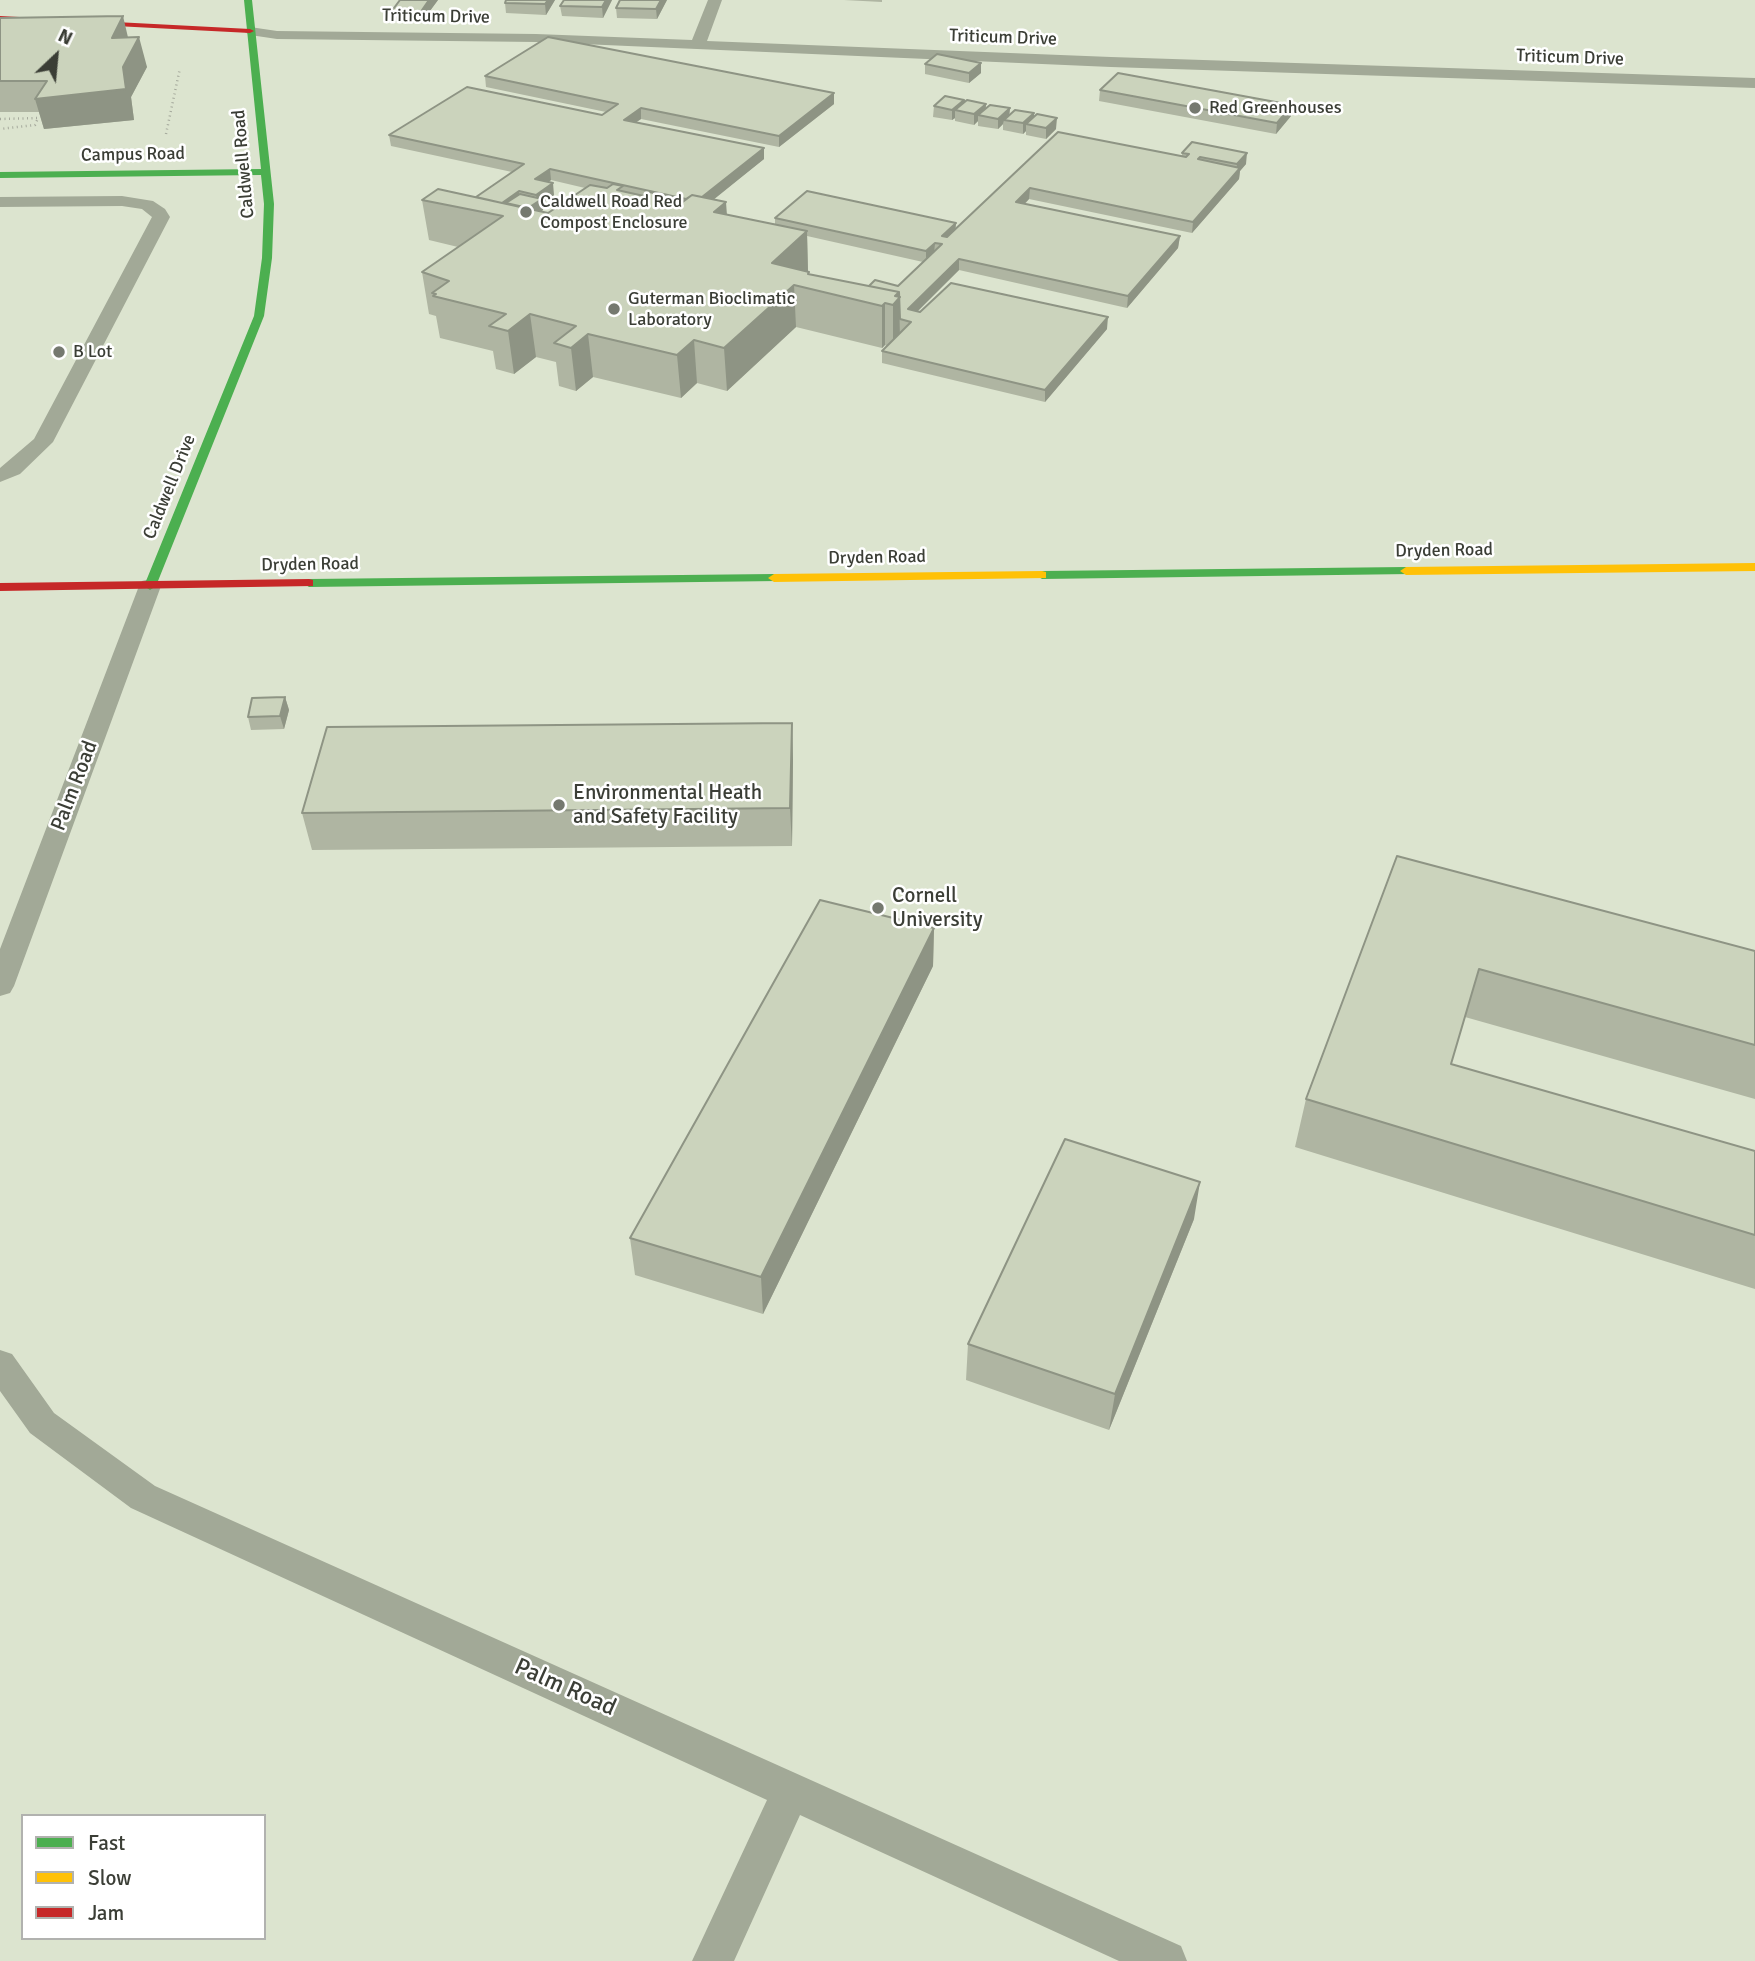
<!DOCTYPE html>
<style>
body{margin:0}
#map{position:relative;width:1755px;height:1961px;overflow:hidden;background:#e2e6da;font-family:Signika,sans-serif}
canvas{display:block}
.legend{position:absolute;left:21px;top:1814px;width:245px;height:126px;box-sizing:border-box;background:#fff;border:2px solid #b1b2af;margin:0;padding:9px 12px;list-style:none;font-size:21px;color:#3b3e36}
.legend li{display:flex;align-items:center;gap:14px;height:35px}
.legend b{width:35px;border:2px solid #b1b2af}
.north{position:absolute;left:21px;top:21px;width:70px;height:70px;-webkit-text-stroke:5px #fff;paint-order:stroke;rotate:26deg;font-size:19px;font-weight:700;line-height:28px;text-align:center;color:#3b3e36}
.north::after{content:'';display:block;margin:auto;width:24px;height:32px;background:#3b3e36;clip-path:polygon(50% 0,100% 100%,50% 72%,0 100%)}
</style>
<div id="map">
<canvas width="1755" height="1961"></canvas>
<ul class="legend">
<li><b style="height:9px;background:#4caf50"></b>Fast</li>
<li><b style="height:9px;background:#ffc107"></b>Slow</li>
<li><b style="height:9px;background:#c62828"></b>Jam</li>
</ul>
<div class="north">N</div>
</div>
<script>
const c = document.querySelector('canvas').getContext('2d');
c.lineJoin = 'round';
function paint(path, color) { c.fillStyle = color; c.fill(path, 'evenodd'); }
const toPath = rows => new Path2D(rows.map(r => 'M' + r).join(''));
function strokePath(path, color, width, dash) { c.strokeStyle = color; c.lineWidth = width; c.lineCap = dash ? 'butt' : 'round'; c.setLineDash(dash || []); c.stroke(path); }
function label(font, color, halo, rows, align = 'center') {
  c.font = font + ' Signika,sans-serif'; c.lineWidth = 5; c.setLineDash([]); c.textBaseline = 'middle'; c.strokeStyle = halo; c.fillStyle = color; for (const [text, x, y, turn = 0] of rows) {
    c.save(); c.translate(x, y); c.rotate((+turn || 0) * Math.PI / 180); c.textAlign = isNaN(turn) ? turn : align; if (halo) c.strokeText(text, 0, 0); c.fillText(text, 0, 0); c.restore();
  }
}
paint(toPath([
 [0,0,1755,0,1755,1961,0,1961],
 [23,1816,264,1816,264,1938,23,1938]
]), '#dce4cf');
strokePath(toPath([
 [0,119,38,118,35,125,0,129],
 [166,134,180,68]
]), '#a5a99c', 2.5, [1, 3.5]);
paint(toPath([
 [708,0,722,0,707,41,1111,57,1755,78,1755,88,1111,67,536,42,277,39,250,35,243,31,250,27,277,31,536,34,692,40,708,0],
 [122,196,153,201,165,209,170,217,53,442,20,474,0,482,0,468,34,439,152,217,142,209,122,206,0,207,0,197,122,196],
 [150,579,158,581,161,586,14,986,10,993,0,996,0,949,139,586,142,581,150,579],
 [0,1350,12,1354,54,1413,155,1486,1181,1946,1187,1961,1119,1961,800,1815,734,1961,692,1961,767,1800,131,1508,30,1433,0,1391,0,1350]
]), '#a2a997');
paint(toPath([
 [244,0,252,0,274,204,272,258,264,316,156,586,150,590,144,586,254,316,262,258,264,204,261,175,0,178,0,172,261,169,244,0],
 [1406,567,1410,568,1410,574,1042,579,1036,575,1042,571,1406,567],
 [774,574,778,575,778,581,309,587,303,583,309,579,774,574]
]), '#4caf50');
paint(toPath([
 [1755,563,1755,571,1406,575,1400,571,1406,567,1755,563],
 [1042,571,1046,572,1046,578,774,582,768,578,774,574,1042,571]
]), '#ffc107');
paint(toPath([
 [0,16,250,29,254,31,250,33,0,20,0,16],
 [309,579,313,580,313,586,0,591,0,583,309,579]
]), '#c62828');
paint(toPath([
 [400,0,438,0,421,23,393,22,391,12],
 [555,0,546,15,506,13,505,3],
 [564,0,612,0,603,18,562,16,560,6],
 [667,0,657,19,617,18,616,8],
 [844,0,882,0,882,2],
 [0,18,128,37,147,67,131,97,134,120,44,129,39,112,0,112],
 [981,63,981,73,969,83,925,74,925,64],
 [485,76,834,104,779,147,641,119,636,122,764,159,713,199,727,215,775,225,775,218,956,223,955,230,1058,132,1182,156,1182,153,1246,164,1240,171,1239,179,1192,233,1029,199,1025,204,1180,236,1178,248,1127,308,959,270,917,311,1107,329,1045,402,882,363,882,351,887,346,885,345,882,348,796,327,727,391,697,383,681,398,593,377,576,391,559,386,556,362,536,357,514,374,496,369,493,351,440,338,436,316,429,314,422,272,458,247,429,240,422,200,476,197,512,172,391,146,389,135,602,115,606,112,486,87],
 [551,180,585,188,548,213,541,211,543,210,543,203,554,195,548,182],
 [807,236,923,262,898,286,869,286,809,274,809,272,808,271],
 [1100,90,1292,105,1291,116,1276,134,1099,101],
 [964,100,964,102,986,104,986,109,1010,108,1009,114,1034,117,1056,129,1046,139,1026,135,1026,131,1023,134,1003,130,1003,124,998,129,978,126,978,121,974,125,955,121,955,118,952,120,933,117,934,106],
 [285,697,289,710,284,729,251,730,248,717],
 [792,723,793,760,792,846,312,850,302,813],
 [1397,856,1755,951,1755,1099,1465,1017,1451,1064,1755,1151,1755,1289,1295,1147,1306,1099],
 [934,928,933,966,763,1314,635,1275,630,1238],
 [1194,1219,1109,1430,966,1380,968,1344]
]), '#afb5a2');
paint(toPath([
 [429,0,438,0,421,23,420,13],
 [548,0,555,0,546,15,545,4],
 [606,0,612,0,603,18,602,7],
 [661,0,667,0,657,19,656,9],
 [123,16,130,46,112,38],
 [139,37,147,67,131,97,134,120,44,129,35,99,123,67],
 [981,63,981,73,969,83,969,73],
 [834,93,834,104,779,147,779,136],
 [964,100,964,110,955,110,955,118,952,120,952,110],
 [986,104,985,115,978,115,978,121,974,125,974,114],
 [1292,105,1291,116,1276,134,1277,123],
 [641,108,641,119,625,130,624,120],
 [1010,108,1009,119,1004,120,1003,124,998,129,998,119],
 [1034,113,1034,124,1026,124,1026,131,1023,134,1023,123],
 [1057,118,1056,129,1046,139,1046,128],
 [764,148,764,159,697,213,696,201],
 [1247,153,1246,164,1240,171,1239,179,1192,233,1193,222,1236,172,1237,164],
 [550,169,551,180,537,191,535,179],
 [553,183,554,195,543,203,543,210,530,220,528,208,537,202,536,195],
 [1030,188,1029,199,1015,213,1016,202],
 [519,191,520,202,487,213],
 [726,202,729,243,714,212],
 [956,223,955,235,942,248,942,236],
 [807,231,808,272,794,285,796,327,727,391,724,348,772,263],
 [1180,236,1178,248,1127,308,1128,296],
 [935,243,934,254,926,263,926,251],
 [959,259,959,270,908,321,908,309],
 [899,292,900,340,893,347,893,305,895,296],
 [885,303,885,345,882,348,882,306],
 [530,314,536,357,514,374,508,331],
 [1108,317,1107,329,1045,402,1045,390],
 [588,334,593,377,576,391,571,348],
 [694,340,697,383,681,398,677,355],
 [285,697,289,710,284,729,280,716],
 [792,723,793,760,792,846,790,808],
 [934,928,933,966,763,1314,761,1277],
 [1200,1182,1194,1219,1109,1430,1115,1394]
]), '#8e9484');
const building = toPath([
 [400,0,429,0,420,13,391,12,400,0],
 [506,0,548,0,545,4,505,3,506,0],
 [564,0,606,0,602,7,560,6,564,0],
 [620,0,661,0,656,9,616,8,620,0],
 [123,16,112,38,139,37,123,67,126,89,35,99,47,81,0,81,0,18,123,16],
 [548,37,834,93,779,136,641,108,624,120,764,148,702,197,692,195,686,199,550,169,535,179,553,183,536,195,519,191,502,203,476,197,524,164,389,135,467,87,602,115,618,104,485,76,548,37],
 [937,54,981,63,969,73,925,64,937,54],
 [1118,73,1292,105,1277,123,1100,90,1118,73],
 [945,96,964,100,952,110,934,106,945,96],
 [967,100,986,104,974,114,955,110,967,100],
 [990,105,1010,108,998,119,978,115,990,105],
 [1015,110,1034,113,1023,123,1004,120,1015,110],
 [1037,114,1057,118,1046,128,1026,124,1037,114],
 [1058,132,1186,157,1189,154,1182,153,1192,142,1247,153,1237,164,1200,157,1198,159,1240,168,1193,222,1030,188,1016,202,1180,236,1128,296,959,259,908,309,920,312,951,283,1108,317,1045,390,882,351,911,322,900,319,899,292,869,286,875,280,898,286,942,244,935,243,926,251,775,218,807,191,956,223,942,236,947,237,1058,132],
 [613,184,623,186,617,190,644,196,650,192,660,195,655,199,680,204,692,195,726,202,714,212,807,231,772,263,809,272,808,274,899,292,895,296,900,297,893,305,885,303,882,306,794,285,724,348,694,340,677,355,588,334,571,348,554,343,576,326,530,314,508,331,489,326,506,314,433,296,436,294,432,293,449,281,422,272,503,216,422,200,438,189,548,213,590,185,607,188,613,184],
 [520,194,542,199,528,208,506,203,520,194],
 [285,697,280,716,248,717,252,698,285,697],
 [792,723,790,808,302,813,327,727,792,723],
 [1397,856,1755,951,1755,1045,1479,969,1451,1064,1755,1151,1755,1235,1306,1099,1397,856],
 [820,900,934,928,761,1277,630,1238,820,900],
 [1065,1139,1200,1182,1115,1394,968,1344,1065,1139]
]);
paint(building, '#cbd3bc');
strokePath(building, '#8e9484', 2);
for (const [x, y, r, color] of [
 [1195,108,7,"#75796f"],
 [526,212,7,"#75796f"],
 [614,309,7,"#75796f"],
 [59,352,7,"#75796f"],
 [559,805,7,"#75796f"],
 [878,908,7,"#75796f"]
]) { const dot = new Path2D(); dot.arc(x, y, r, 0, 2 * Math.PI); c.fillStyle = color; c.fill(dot); strokePath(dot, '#fff', 2.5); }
label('18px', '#3b3e36', '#fff', [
 ["Triticum Drive",436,17,1],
 ["Triticum Drive",1003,38,2],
 ["Triticum Drive",1570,58,2],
 ["Campus Road",133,155,-1],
 ["Caldwell Road",244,164,-95],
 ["Caldwell Drive",170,487,-68],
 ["Dryden Road",1444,551,-1],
 ["Dryden Road",877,558,-1],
 ["Dryden Road",310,565,-1]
]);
label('18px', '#3b3e36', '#fff', [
 ["Red Greenhouses",1209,108],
 ["Caldwell Road Red",540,202],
 ["Compost Enclosure",540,223],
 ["Guterman Bioclimatic",628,299],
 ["Laboratory",628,320],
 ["B Lot",73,352]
], 'left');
label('21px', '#3b3e36', '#fff', [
 ["Palm Road",75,786,-69]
]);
label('21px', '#3b3e36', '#fff', [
 ["Environmental Heath",573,793],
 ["and Safety Facility",573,817],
 ["Cornell",892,896],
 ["University",892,920]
], 'left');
label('24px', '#3b3e36', '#fff', [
 ["Palm Road",565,1688,24]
]);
</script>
